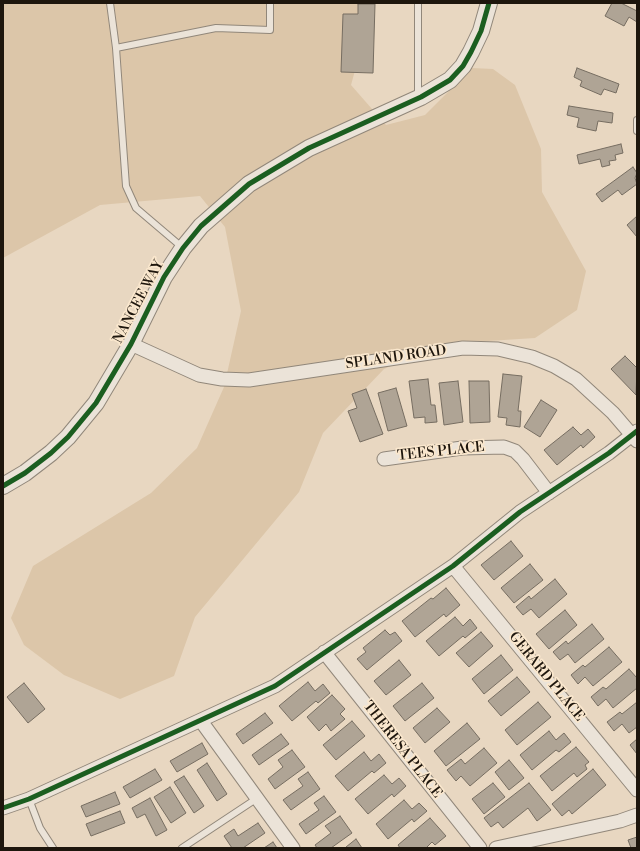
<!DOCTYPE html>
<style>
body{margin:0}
#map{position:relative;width:640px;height:851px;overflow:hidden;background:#e8d7c1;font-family:"Libre Bodoni",serif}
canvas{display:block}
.frame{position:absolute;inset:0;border:4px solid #1e160d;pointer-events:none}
</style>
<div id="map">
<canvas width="640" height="851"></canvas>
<div class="frame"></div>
</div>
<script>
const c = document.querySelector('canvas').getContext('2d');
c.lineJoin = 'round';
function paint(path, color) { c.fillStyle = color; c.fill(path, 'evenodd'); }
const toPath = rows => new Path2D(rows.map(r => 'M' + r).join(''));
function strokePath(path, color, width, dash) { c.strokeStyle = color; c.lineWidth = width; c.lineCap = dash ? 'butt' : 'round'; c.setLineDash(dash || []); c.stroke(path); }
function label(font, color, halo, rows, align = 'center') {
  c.font = font + ' "Libre Bodoni",serif'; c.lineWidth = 3.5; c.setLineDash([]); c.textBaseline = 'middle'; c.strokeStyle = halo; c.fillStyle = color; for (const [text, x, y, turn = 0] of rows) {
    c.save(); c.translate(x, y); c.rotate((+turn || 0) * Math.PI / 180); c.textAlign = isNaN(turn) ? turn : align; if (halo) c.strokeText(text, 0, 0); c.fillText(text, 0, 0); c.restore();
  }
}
paint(toPath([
 [3,3,375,3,372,9,351,85,386,125,425,115,472,68,493,69,515,85,541,149,542,192,586,271,577,310,535,338,441,344,384,369,323,433,299,492,195,617,174,676,120,699,64,675,24,645,11,618,33,566,151,493,197,448,224,387,241,311,225,227,200,196,100,205,3,258]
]), '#dcc6a9');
const building = toPath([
 [612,3,621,3,637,11,637,22,629,17,624,26,605,16,612,3],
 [358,4,375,4,373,73,341,72,343,14,358,14,358,4],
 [577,68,619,84,616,93,604,89,601,95,580,86,582,81,574,77,577,68],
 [569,106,613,113,612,123,598,121,596,131,577,127,579,118,567,115,569,106],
 [621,144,623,153,615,155,616,160,609,161,610,165,602,167,600,159,579,164,577,155,621,144],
 [633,167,637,173,635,178,637,184,622,195,618,190,602,202,596,194,633,167],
 [637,216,637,237,627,225,637,216],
 [625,356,637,368,636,395,611,369,625,356],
 [503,374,522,376,518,411,521,411,520,427,506,425,507,418,498,417,503,374],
 [428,379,431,405,435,405,437,422,425,423,425,417,414,418,409,381,428,379],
 [458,381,463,422,444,425,439,383,458,381],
 [469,381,489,381,490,422,470,423,469,381],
 [396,388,407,426,388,431,378,393,396,388],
 [366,389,383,434,360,442,348,411,357,408,352,394,366,389],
 [541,400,557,410,540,437,524,427,541,400],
 [573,427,581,435,588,429,595,437,583,448,581,445,557,465,544,450,573,427],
 [511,541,523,556,494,580,481,565,511,541],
 [530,564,543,580,514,603,501,588,530,564],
 [555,579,567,594,539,618,531,609,523,615,516,607,529,596,531,599,555,579],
 [446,588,460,605,446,617,444,614,415,637,402,621,431,598,433,599,446,588],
 [565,610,577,625,549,649,536,634,565,610],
 [455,617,463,626,470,619,477,628,465,638,463,636,439,656,426,641,455,617],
 [592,624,604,639,575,663,568,654,560,660,553,652,566,641,568,644,592,624],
 [385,630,390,635,395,632,402,641,367,670,357,659,366,652,363,648,385,630],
 [481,632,493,646,469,667,456,653,481,632],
 [609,647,622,662,593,686,585,677,578,684,571,675,583,665,585,667,609,647],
 [501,655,513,670,484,694,472,679,501,655],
 [399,660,411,675,386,695,374,681,399,660],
 [629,669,637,678,637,688,613,708,606,699,598,706,591,697,603,687,606,689,629,669],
 [517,677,530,692,501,716,488,701,517,677],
 [308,682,315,691,323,684,330,693,318,703,316,701,292,721,279,706,308,682],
 [24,683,45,709,28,723,7,697,24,683],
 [422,683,434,698,405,721,393,706,422,683],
 [332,695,345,709,340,714,345,719,331,731,326,724,319,731,307,717,332,695],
 [538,702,551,717,517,745,505,730,538,702],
 [637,702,637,727,629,733,622,724,614,731,607,722,620,712,622,714,637,702],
 [437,708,450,722,425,743,413,728,437,708],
 [265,713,273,723,243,744,236,734,265,713],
 [352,721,365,736,336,760,323,745,352,721],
 [467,723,480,739,446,766,434,751,467,723],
 [549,731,556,740,564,733,571,742,559,752,556,750,532,770,520,755,549,731],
 [281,734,289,744,259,765,252,755,281,734],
 [637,739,637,754,630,745,637,739],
 [202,743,208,754,177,772,170,761,202,743],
 [576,747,589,762,585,765,587,769,577,777,574,773,552,791,540,776,576,747],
 [484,748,497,763,470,786,461,776,456,781,447,770,461,759,465,764,484,748],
 [292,750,305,767,275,789,268,779,283,767,278,760,292,750],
 [364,752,371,761,379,754,386,763,374,773,372,771,348,791,335,776,364,752],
 [509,760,524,778,509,790,495,772,509,760],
 [207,763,227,794,217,801,197,770,207,763],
 [155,769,162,780,130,798,123,787,155,769],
 [593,769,606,785,572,814,569,810,562,816,552,804,593,769],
 [308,772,320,789,291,810,283,800,303,786,298,779,308,772],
 [384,775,392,784,399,778,406,786,394,797,392,794,368,814,355,799,384,775],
 [184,776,204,806,194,813,174,782,184,776],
 [493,783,505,797,484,814,472,799,493,783],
 [529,783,551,810,537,821,528,808,503,828,498,822,491,827,484,818,529,783],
 [170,787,186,813,171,823,154,797,170,787],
 [115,792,120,804,86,817,81,806,115,792],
 [324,796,336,812,306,834,299,824,319,810,314,803,324,796],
 [150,798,167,830,156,836,145,814,137,818,132,808,150,798],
 [404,800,412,809,419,803,427,811,414,822,412,819,388,839,376,824,404,800],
 [120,811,125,823,91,836,86,824,120,811],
 [340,816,352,833,331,848,317,848,315,845,331,833,325,826,340,816],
 [430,818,446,836,435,845,432,842,426,848,400,848,398,845,430,818],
 [258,823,265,833,243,848,232,848,224,836,234,829,238,836,258,823],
 [637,837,637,848,631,848,628,840,637,837],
 [356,839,362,848,347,848,346,847,356,839],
 [273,842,277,848,264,848,273,842]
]);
paint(building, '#afa495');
strokePath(building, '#766d61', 1);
const service = toPath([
 [110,3,116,48,126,186,136,208,183,248],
 [418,3,418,97],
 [116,48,216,28,270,30,270,3],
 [637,120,637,131],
 [29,799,40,828,53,848],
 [182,848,256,799]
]);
const minor = toPath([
 [131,344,199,375,222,379,249,380,463,348,498,349,532,357,554,366,576,379,613,413,637,441],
 [384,459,462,448,504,447,515,451,523,459,549,493],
 [453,566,637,790],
 [324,652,480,848],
 [201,721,293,848],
 [3,808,29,799,275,686,453,566,520,512,609,453,637,431],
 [496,848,620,821,637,815]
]);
const tertiary = toPath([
 [3,486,25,473,51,453,68,437,96,403,131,344,164,277,183,248,201,226,249,184,309,148,421,97,450,80,463,66,471,52,481,31,489,3]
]);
strokePath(service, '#91877a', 8);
strokePath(minor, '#91877a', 15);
strokePath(tertiary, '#91877a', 18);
strokePath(service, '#ebe3d8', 6);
strokePath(minor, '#ebe3d8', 13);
strokePath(tertiary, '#ebe3d8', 16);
strokePath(toPath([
 [3,486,25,473,51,453,68,437,96,403,131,344,164,277,183,248,201,226,249,184,309,148,421,97,450,80,463,66,471,52,481,31,489,3],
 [3,808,29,799,275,686,453,566,520,512,609,453,637,431]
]), '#1b5e20', 5);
label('14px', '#1e160d', '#fae7cd', [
 ["NANCEE WAY",139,302,-62],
 ["SPLAND ROAD",396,358,-8],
 ["TEES PLACE",441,452,-6],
 ["GERARD PLACE",546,677,51],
 ["THERESA PLACE",402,750,52]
]);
</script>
